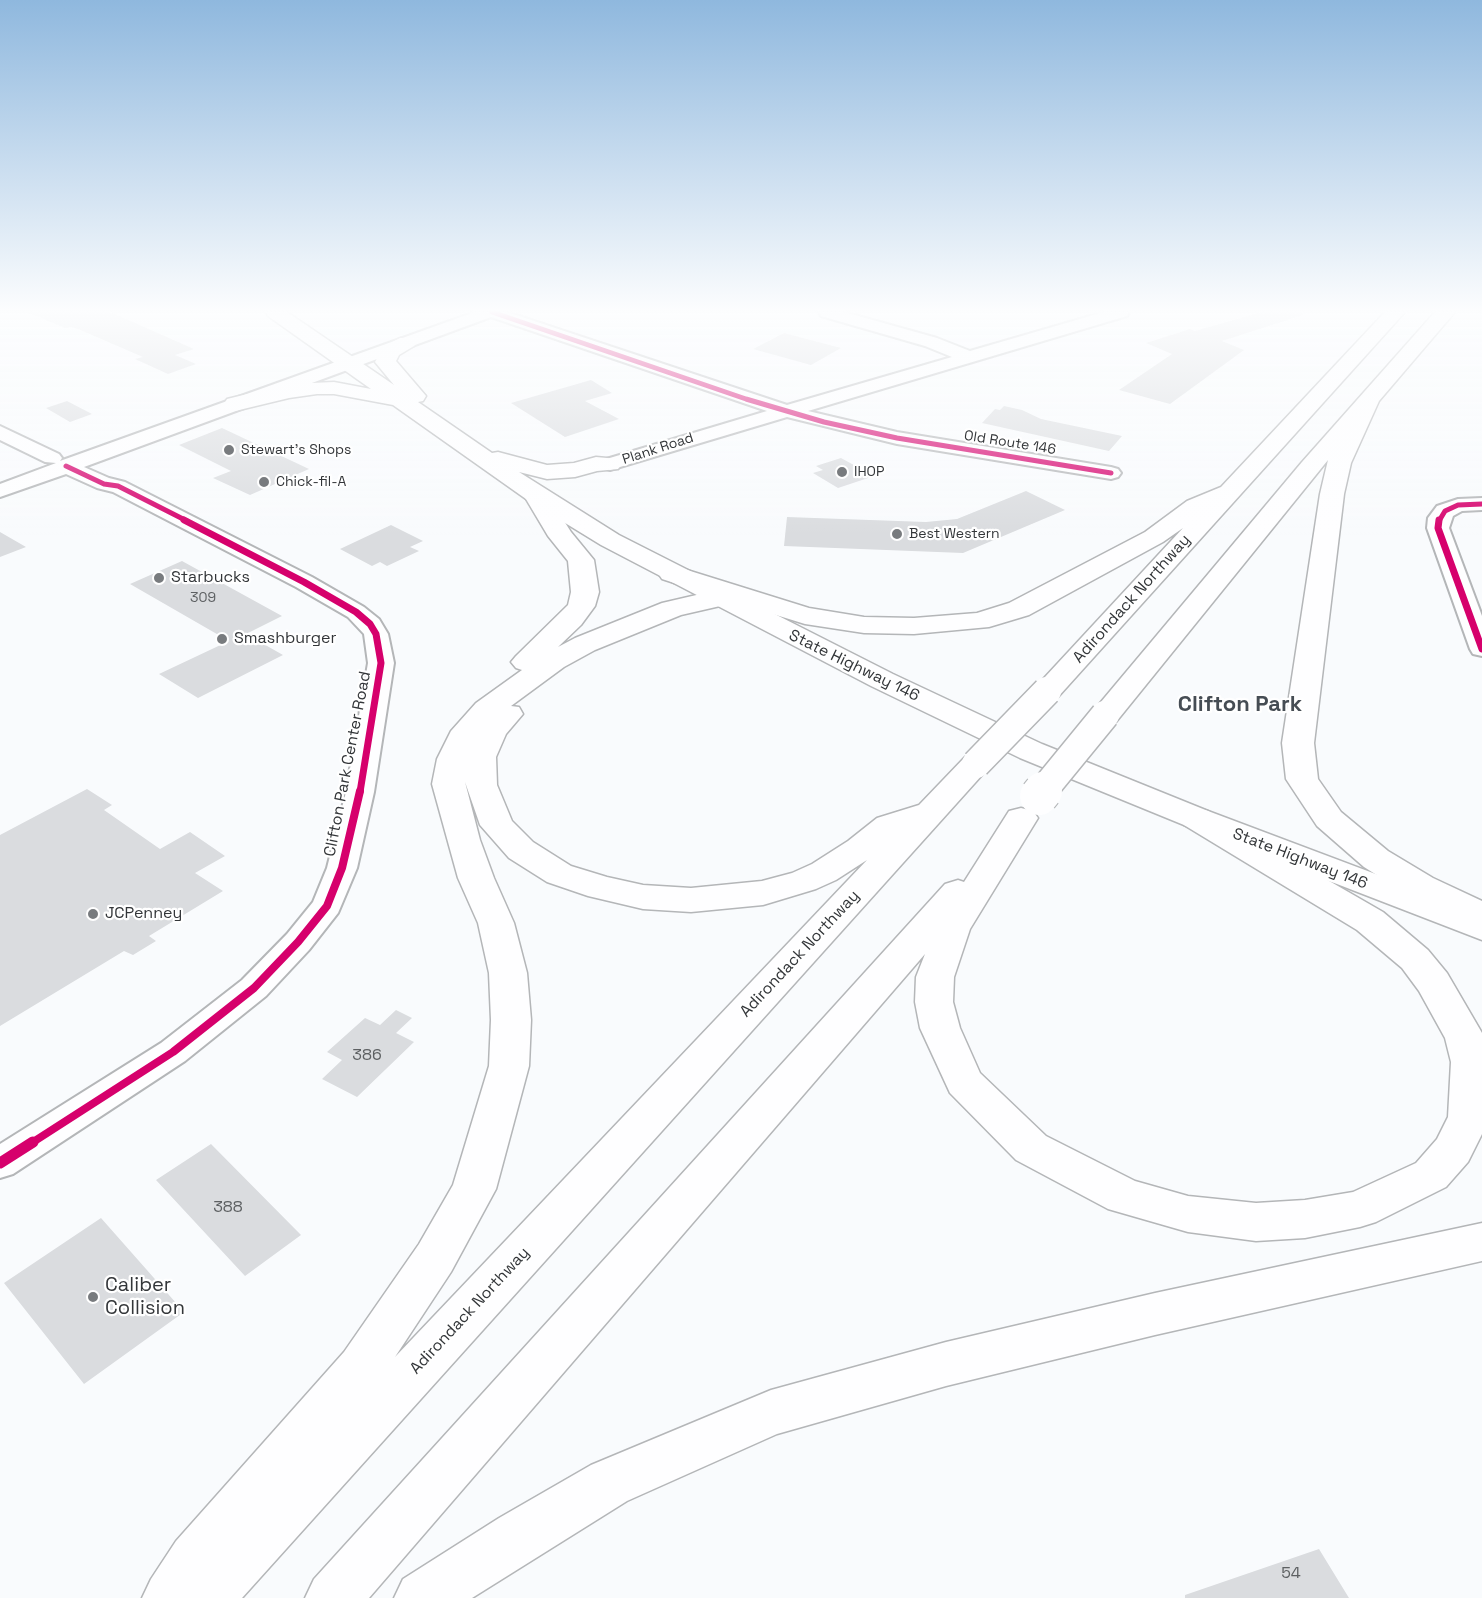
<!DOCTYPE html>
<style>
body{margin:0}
canvas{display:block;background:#f9fbfd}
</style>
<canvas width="1482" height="1598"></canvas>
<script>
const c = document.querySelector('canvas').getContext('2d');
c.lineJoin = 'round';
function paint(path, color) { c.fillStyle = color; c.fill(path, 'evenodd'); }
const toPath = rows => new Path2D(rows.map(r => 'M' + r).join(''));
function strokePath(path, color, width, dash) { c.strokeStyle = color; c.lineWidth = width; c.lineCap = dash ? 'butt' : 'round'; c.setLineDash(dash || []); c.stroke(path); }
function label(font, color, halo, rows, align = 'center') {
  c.font = font + ' "Space Grotesk",sans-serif'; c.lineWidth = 4.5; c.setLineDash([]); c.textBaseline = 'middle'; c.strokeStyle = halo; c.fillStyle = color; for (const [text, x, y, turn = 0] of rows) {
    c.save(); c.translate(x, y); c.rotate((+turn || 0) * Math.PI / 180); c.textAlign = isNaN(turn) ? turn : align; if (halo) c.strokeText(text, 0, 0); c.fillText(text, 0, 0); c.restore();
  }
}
paint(toPath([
 [27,312,110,312,194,349,175,355,196,364,168,374,135,359,143,357,78,329,71,327,65,328],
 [1262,312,1302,312,1303,315,1222,341,1244,350,1170,404,1119,390,1172,354,1146,343,1190,329,1195,331],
 [784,333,841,348,811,365,753,349],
 [591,380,612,393,585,401,619,419,565,437,511,403],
 [67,401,92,414,70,422,46,408],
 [1004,406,1022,410,1041,419,1122,436,1109,451,982,423,995,409,1000,410],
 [222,428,309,469,250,495,213,478,231,471,179,445],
 [841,458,874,476,838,488,813,473,823,470,816,466],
 [1026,491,1065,510,963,553,784,546,787,517,926,522,957,519],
 [391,525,423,541,410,547,419,551,387,566,380,562,372,566,340,549],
 [0,532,26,547,0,557],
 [182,561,282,616,246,634,283,655,198,698,159,674,229,641,130,584],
 [87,789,112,805,104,810,160,849,190,832,225,856,195,873,223,891,149,936,156,941,133,955,124,951,0,1026,0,835],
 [396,1010,412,1018,396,1033,414,1042,357,1097,322,1079,342,1060,327,1052,365,1018,380,1025],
 [211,1144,301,1235,245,1276,156,1180],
 [101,1218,184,1312,84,1384,4,1283],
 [1319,1549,1349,1598,1185,1598,1185,1595]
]), '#dadcdf');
const minor = toPath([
 [475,312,507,312,787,405,952,357,925,346,821,316,819,312,844,312,937,338,970,351,1104,312,1129,312,1127,316,808,411,897,432,1111,467,1118,469,1121,473,1118,477,1111,479,897,444,787,417,610,470,603,468,600,464,603,460,767,411,491,317,84,467,109,478,125,482,312,577,364,607,379,619,388,634,394,663,374,792,357,868,338,913,309,950,266,996,185,1061,13,1174,0,1178,0,1144,161,1043,242,980,287,934,313,902,327,868,346,792,368,663,364,634,348,617,296,587,113,492,97,488,66,474,0,497,0,484,56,463,45,462,0,440,0,426,59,454,62,458,60,461,475,312],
 [1482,498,1482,510,1462,511,1453,516,1449,528,1482,616,1482,656,1473,654,1470,649,1427,528,1428,518,1437,506,1458,499,1482,498]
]);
const major = toPath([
 [266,312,287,312,394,385,375,362,383,347,400,338,414,338,417,342,414,346,399,355,396,361,426,396,423,401,418,402,492,453,498,452,547,465,574,463,596,457,618,459,622,464,618,469,597,471,575,477,547,479,519,472,619,535,893,674,1042,744,1208,811,1482,914,1482,940,1184,825,1020,758,871,686,601,545,526,499,393,405,334,394,317,394,289,398,235,411,227,409,224,404,227,399,289,384,334,382,371,389,268,316,266,312]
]);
const highway = toPath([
 [1385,312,1405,312,1058,697,1047,700,1036,697,1032,691,1183,528,1163,542,1029,615,989,627,914,634,864,633,805,624,731,601,729,604,681,615,595,650,564,667,511,706,519,707,523,714,506,734,496,757,497,785,512,821,533,842,571,866,607,877,643,885,691,888,762,881,792,873,812,864,848,841,877,818,919,805,965,757,976,754,987,757,992,764,242,1598,142,1598,151,1579,176,1541,344,1352,419,1244,453,1185,489,1066,491,1020,489,973,478,923,458,878,432,784,437,759,451,731,476,703,522,670,516,668,511,662,516,656,568,605,571,592,568,561,548,536,523,494,526,489,535,487,544,489,571,532,594,560,599,592,595,606,581,625,558,647,575,638,662,603,705,593,662,579,658,573,662,567,671,565,809,608,864,617,914,618,977,613,1009,603,1145,532,1187,501,1221,487,1385,312],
 [465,782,480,825,509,858,547,882,588,896,643,909,691,912,763,905,816,889,836,880,867,860,395,1357,451,1272,496,1189,529,1066,531,1020,527,973,514,923,494,878,480,840,465,782],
 [1435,312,1455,312,1379,401,1351,463,1344,494,1314,743,1318,779,1341,812,1388,851,1433,878,1482,901,1482,928,1469,925,1407,894,1364,867,1317,826,1286,779,1282,743,1320,494,1328,460,1116,722,1105,724,1094,722,1090,715,1302,462,1435,312],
 [1021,808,1033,811,1038,818,970,929,954,977,953,1002,960,1028,980,1073,1046,1136,1135,1181,1188,1196,1256,1203,1305,1200,1353,1192,1416,1163,1437,1139,1448,1117,1451,1062,1445,1038,1419,991,1402,968,1357,930,1184,825,1179,818,1184,811,1196,808,1208,811,1383,912,1428,950,1447,973,1482,1033,1482,1134,1468,1162,1446,1187,1376,1222,1360,1227,1305,1238,1256,1241,1188,1232,1108,1209,1016,1160,950,1093,920,1028,915,1002,916,977,925,954,369,1598,305,1598,314,1579,945,884,958,880,964,882,1009,811,1021,808],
 [1482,1223,1482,1261,1155,1335,946,1386,777,1434,627,1501,472,1598,394,1598,403,1579,499,1518,591,1465,771,1390,946,1342,1155,1293,1482,1223]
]);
strokePath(minor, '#b4b6b8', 4);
strokePath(major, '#b4b6b8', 3);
strokePath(highway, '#b4b6b8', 3);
paint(minor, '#fefeff');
paint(major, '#fefeff');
paint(highway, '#fefeff');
const highwayBridgeFar1 = toPath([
 [976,764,1047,691],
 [1042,792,1105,715]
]);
const highwayBridge = toPath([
 [1039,796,1043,791]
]);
strokePath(highwayBridgeFar1, '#b4b6b8', 31, []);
strokePath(highwayBridge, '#b4b6b8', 40, []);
strokePath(highwayBridgeFar1, '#fefeff', 28);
strokePath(highwayBridge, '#fefeff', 38);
strokePath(toPath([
 [492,312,746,399,824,422,897,438,1111,473],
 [66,466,104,484,118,486,187,521],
 [1439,521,1445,511,1458,505,1482,504]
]), '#d6006c', 5);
strokePath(toPath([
 [184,520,304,582,356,612,370,624,376,634,381,663,360,792],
 [1439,520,1438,528,1482,649]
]), '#d6006c', 7);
strokePath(toPath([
 [30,1144,173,1052,254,988,298,942,327,906,342,868,360,791]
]), '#d6006c', 8);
strokePath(toPath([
 [0,1163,33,1142]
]), '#d6006c', 11);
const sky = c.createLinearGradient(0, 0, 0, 535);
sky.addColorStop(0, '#8fb8de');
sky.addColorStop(0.58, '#fcfdfe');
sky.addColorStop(1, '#fcfdfe00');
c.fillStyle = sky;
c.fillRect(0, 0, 1482, 535);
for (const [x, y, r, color] of [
 [229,450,6,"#787b7e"],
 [842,472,6,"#787b7e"],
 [264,482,6,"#787b7e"],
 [897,534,6,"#787b7e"],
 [159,578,6,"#787b7e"],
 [222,639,6,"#787b7e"],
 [93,914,6,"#787b7e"],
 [93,1297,6,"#787b7e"]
]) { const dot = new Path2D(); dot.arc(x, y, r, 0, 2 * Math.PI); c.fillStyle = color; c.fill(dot); strokePath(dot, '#fff', 2); }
label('14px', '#333639', '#fff', [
 ["Old Route 146",1010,443,9],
 ["Plank Road",658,449,-18]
]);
label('14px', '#333639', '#fff', [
 ["Stewart's Shops",241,450],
 ["IHOP",854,472],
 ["Chick-fil-A",276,482],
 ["Best Western",909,534]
], 'left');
label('14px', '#5d6062', null, [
 ["309",203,598]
]);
label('16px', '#333639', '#fff', [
 ["Starbucks",171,578],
 ["Smashburger",234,639],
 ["JCPenney",105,914]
], 'left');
label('16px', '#333639', '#fff', [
 ["Adirondack Northway",1132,599,-48],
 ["State Highway 146",854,666,26],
 ["Clifton Park Center Road",348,764,-79],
 ["State Highway 146",1300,859,21],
 ["Adirondack Northway",800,954,-47],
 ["Adirondack Northway",470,1311,-47]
]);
label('16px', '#5d6062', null, [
 ["386",367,1056],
 ["388",228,1208],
 ["54",1291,1574]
]);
label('20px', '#333639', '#fff', [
 ["Caliber",105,1286],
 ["Collision",105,1309]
], 'left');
label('bold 22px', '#464d54', '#fff', [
 ["Clifton Park",1240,705]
]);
</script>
